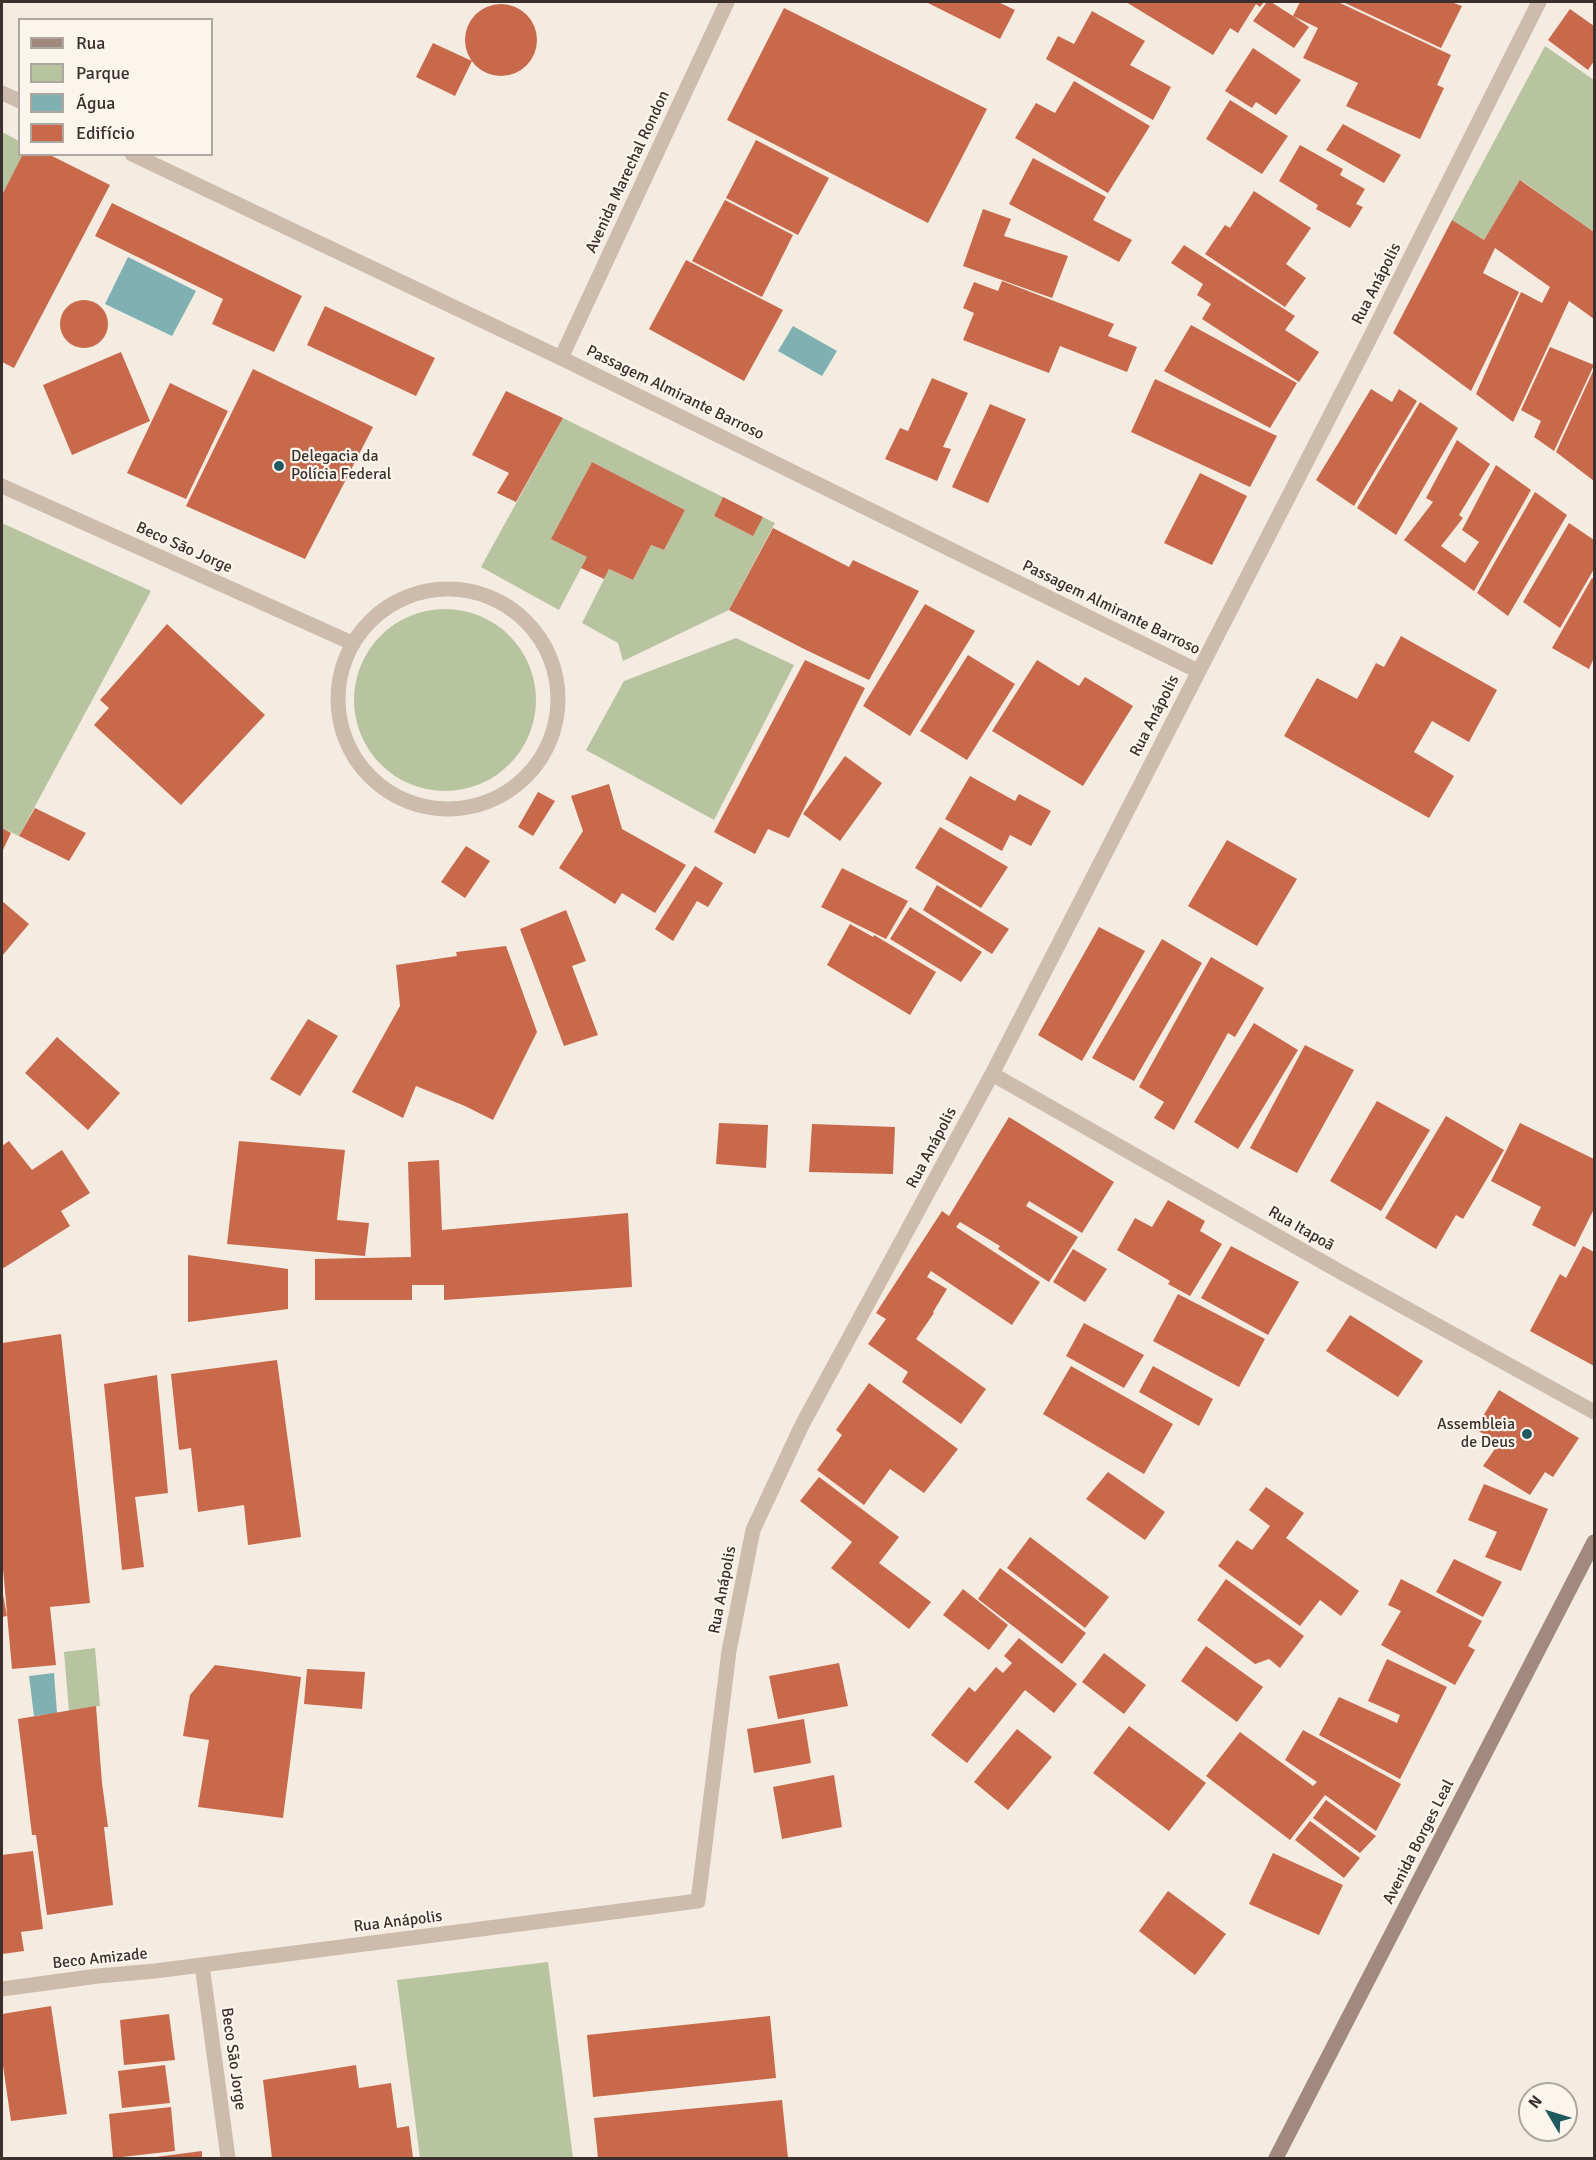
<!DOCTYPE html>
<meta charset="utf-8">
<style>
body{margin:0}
#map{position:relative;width:1596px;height:2160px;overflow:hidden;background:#f4ebe1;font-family:Signika,sans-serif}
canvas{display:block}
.frame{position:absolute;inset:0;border:3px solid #3b302b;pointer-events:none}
.legend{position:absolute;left:18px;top:18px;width:195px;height:138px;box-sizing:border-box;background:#fbf5ee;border:2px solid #aea6a0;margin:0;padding:8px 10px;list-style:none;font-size:18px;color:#3b302b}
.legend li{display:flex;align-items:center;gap:12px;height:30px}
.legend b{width:30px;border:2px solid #aea6a0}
.north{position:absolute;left:1518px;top:2082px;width:60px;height:60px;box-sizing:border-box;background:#fbf5ee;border:2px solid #aea6a0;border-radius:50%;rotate:308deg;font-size:16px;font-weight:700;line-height:24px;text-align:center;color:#3b302b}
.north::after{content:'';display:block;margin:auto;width:21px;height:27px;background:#1f5a5e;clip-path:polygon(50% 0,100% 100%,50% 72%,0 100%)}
</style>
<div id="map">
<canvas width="1596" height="2160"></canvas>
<div class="frame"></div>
<ul class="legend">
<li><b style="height:8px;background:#a18a7d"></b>Rua</li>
<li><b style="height:16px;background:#b8c4a0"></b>Parque</li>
<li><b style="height:16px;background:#7fb0b2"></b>Água</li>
<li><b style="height:16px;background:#c8694b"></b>Edifício</li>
</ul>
<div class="north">N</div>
</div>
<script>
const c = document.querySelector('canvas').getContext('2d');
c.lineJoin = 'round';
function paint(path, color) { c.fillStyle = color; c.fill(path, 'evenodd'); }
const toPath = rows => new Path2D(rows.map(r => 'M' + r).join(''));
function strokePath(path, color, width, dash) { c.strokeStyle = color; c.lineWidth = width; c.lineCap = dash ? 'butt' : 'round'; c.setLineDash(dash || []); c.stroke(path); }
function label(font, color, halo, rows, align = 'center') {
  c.font = font + ' Signika,sans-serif'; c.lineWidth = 4.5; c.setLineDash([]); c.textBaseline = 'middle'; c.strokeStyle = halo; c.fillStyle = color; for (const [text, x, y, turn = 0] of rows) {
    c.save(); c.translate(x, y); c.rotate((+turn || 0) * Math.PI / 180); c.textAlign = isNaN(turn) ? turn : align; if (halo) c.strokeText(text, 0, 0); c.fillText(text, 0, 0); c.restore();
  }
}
paint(toPath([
 [1545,46,1594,80,1594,232,1521,180,1484,240,1452,220],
 [2,132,19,141,20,154,23,155,2,195],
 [563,418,723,497,714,516,752,535,763,517,775,523,729,610,623,661,618,643,582,623,609,569,633,580,651,545,664,550,685,510,592,462,552,539,587,557,559,610,481,567],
 [2,523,151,591,19,836,2,828],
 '354 700a91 91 0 1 1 182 0a91 91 0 1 1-182 0Z',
 [736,638,794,665,714,820,586,750,624,681],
 [95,1648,100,1706,69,1711,64,1652],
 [548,1962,573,2158,420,2158,397,1980]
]), '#b8c4a0');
paint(toPath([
 [128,257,196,291,172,336,105,304],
 [793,326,837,351,822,376,778,351],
 [54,1673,57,1713,34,1716,29,1676]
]), '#7fb0b2');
paint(toPath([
 [926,2,998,2,1015,10,1000,39],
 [1126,2,1264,2,1260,7,1256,4,1238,33,1230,28,1213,55],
 [1267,2,1271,2,1293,16,1300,2,1338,2,1451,55,1437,85,1444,88,1420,139,1346,106,1358,83,1303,58,1318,28,1293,16,1309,27,1294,48,1253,21],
 [1343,2,1451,2,1462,6,1441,48],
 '465 40a36 36 0 1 1 72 0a36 36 0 1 1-72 0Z',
 [784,8,987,109,928,223,727,120],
 [1570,9,1594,26,1594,61,1588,70,1548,40],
 [1092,11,1145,41,1130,65,1171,87,1153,120,1046,59,1058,36,1074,44],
 [433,43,472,61,455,96,416,77],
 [1253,48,1301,80,1276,115,1256,102,1252,108,1225,91],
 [1074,81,1150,126,1108,193,1015,138,1036,103,1055,113],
 [1230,100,1288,136,1262,174,1206,139],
 [1343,124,1401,155,1384,183,1326,150],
 [756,140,829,178,798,235,726,198],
 [1300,145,1343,169,1340,175,1365,189,1356,204,1363,207,1350,228,1316,209,1318,205,1279,181],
 [23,154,48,154,110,185,14,368,2,362,2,195],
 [1033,158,1106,197,1093,220,1132,240,1119,262,1009,204],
 [1520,180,1594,232,1594,319,1569,301,1513,422,1476,394,1521,292,1542,303,1550,287,1495,248,1483,273,1519,292,1471,391,1393,333,1452,220,1484,240],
 [1254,191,1311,228,1286,264,1306,278,1285,307,1205,254,1225,225,1230,228],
 [725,200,793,235,762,297,692,261],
 [112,203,302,296,274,352,212,324,223,299,95,236],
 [983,209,1011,219,1004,236,1068,256,1052,298,963,266],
 [1184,245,1295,316,1285,330,1319,352,1299,382,1202,319,1211,304,1197,295,1203,284,1171,263],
 [686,260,783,310,744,381,649,329],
 [1002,281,1114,324,1108,336,1137,347,1127,372,1060,346,1049,373,963,340,974,313,963,308,974,282,998,291],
 '60 324a24 24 0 1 1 48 0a24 24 0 1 1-48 0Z',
 [325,306,435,358,416,396,307,345],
 [1191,325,1297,383,1270,428,1164,371],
 [1550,347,1594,365,1554,451,1534,437,1541,421,1521,410],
 [121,352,150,421,72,455,43,385],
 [253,369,373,427,305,559,186,506],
 [1594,369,1594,481,1556,452],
 [932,378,968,393,943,447,951,449,937,481,885,459,900,428,908,431],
 [1155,379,1277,436,1250,487,1131,432],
 [170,383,228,411,186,499,127,473],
 [1371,389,1392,402,1399,389,1417,401,1354,506,1316,480],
 [506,391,563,418,516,502,497,493,509,473,472,455],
 [1420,402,1458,428,1396,535,1357,508],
 [990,404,1026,419,988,503,952,487],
 [1457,440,1490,464,1459,515,1463,518,1441,546,1465,563,1479,542,1462,530,1496,465,1531,490,1474,591,1404,540,1433,502,1426,498],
 [592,462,685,510,664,550,651,545,633,580,609,569,604,579,581,568,587,557,551,539],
 [1200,473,1247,496,1212,565,1164,543],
 [1535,492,1567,515,1508,616,1477,593],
 [723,497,763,517,753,536,714,516],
 [1569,523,1594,540,1594,569,1560,628,1523,602],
 [773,528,849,567,853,560,919,591,869,680,802,648,729,610],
 [1592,578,1594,579,1594,658,1589,669,1552,648],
 [925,604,975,631,910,736,863,706],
 [167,624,265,715,181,805,94,725,109,708,100,700],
 [1401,636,1497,690,1469,742,1432,721,1414,752,1454,776,1429,818,1284,736,1317,678,1357,699,1376,663,1384,667],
 [968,655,1015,684,967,760,920,731],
 [805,660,865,688,789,838,768,829,755,854,714,832],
 [1037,660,1079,686,1085,677,1133,706,1083,786,992,731],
 [845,756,882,783,840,841,803,814],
 [970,776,1015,801,1019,794,1051,811,1031,846,1010,835,1002,851,945,819],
 [609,784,622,829,686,865,655,913,622,893,615,904,559,868,583,831,571,796],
 [538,792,555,801,533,836,518,827],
 [35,808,86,833,69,861,19,836],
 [940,827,1008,867,981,908,915,868],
 [2,828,11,833,2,852],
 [1227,840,1297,879,1257,946,1188,906],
 [466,846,490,861,465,898,441,882],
 [695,866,723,883,708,907,697,901,673,941,655,929],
 [842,868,908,901,886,939,821,907],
 [937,885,1009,929,992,954,923,910],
 [2,901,29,924,2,956],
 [910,907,982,952,961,982,890,939],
 [566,910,586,961,572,966,598,1035,564,1046,520,929],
 [850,924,873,937,874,935,936,972,910,1015,827,965],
 [1099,927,1145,951,1082,1061,1038,1035],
 [1162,939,1202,963,1134,1081,1092,1058],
 [506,946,537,1032,493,1120,465,1106,416,1086,403,1118,352,1092,400,1006,396,965,457,956,456,952],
 [1211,957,1264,988,1235,1037,1228,1033,1174,1130,1154,1118,1164,1102,1139,1087],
 [308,1019,338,1036,300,1096,270,1079],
 [1254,1023,1298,1050,1238,1149,1194,1122],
 [57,1037,120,1093,88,1130,25,1073],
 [1305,1045,1354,1070,1297,1173,1250,1148],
 [1377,1101,1430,1130,1381,1211,1330,1181],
 [1446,1116,1504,1150,1463,1219,1456,1215,1436,1249,1385,1218],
 [1009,1117,1114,1182,1082,1233,1029,1201,1026,1206,1078,1237,1049,1282,998,1249,1000,1246,960,1222,956,1227,1040,1282,1012,1325,931,1271,927,1277,947,1289,933,1312,934,1313,916,1339,986,1389,961,1424,902,1382,908,1372,868,1344,886,1319,876,1313,942,1211,949,1216],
 [719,1123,768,1125,766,1168,716,1164],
 [1520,1123,1594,1159,1594,1209,1575,1247,1532,1225,1541,1207,1491,1181],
 [812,1124,895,1127,893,1174,809,1172],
 [9,1141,32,1170,62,1150,90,1193,61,1211,70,1226,2,1269,2,1146],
 [239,1141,345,1150,337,1220,369,1223,365,1256,227,1244],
 [439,1160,442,1230,628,1213,632,1287,444,1300,444,1285,412,1285,412,1300,315,1300,315,1259,411,1257,408,1162],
 [1168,1200,1205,1221,1200,1231,1222,1244,1190,1296,1168,1284,1170,1281,1117,1250,1135,1218,1152,1227],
 [1231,1246,1299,1282,1268,1335,1201,1298],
 [1583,1246,1594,1252,1594,1366,1530,1331,1560,1274,1566,1278],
 [1073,1249,1107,1269,1085,1302,1053,1282],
 [188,1255,288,1269,288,1309,188,1322],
 [1178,1294,1265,1339,1239,1387,1153,1341],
 [1350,1315,1423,1361,1398,1397,1326,1351],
 [1084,1323,1144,1355,1124,1388,1066,1356],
 [61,1334,90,1603,50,1607,56,1665,12,1669,2,1558,2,1343],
 [277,1360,301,1537,248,1545,244,1505,198,1512,191,1448,179,1450,171,1374],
 [1071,1366,1173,1424,1144,1474,1043,1414],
 [1153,1366,1213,1399,1199,1426,1139,1392],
 [157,1375,168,1493,135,1497,144,1567,122,1570,104,1384],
 [869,1383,958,1449,924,1493,890,1469,864,1505,817,1470,842,1435,836,1430],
 [1499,1390,1579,1438,1553,1477,1545,1472,1530,1495,1483,1466,1499,1443,1475,1429],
 [1108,1472,1165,1512,1145,1540,1086,1499],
 [819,1477,899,1537,879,1563,931,1602,909,1629,831,1568,852,1542,800,1501],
 [1484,1484,1548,1509,1521,1571,1485,1557,1497,1532,1468,1520],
 [1266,1487,1304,1513,1286,1538,1359,1591,1341,1616,1320,1600,1300,1626,1218,1566,1237,1540,1252,1550,1270,1526,1249,1510],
 [1030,1537,1109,1597,1085,1628,1007,1568],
 [1454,1559,1502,1582,1483,1617,1436,1592],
 [1000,1568,1086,1633,1062,1664,978,1599],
 [1226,1579,1304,1636,1280,1668,1269,1659,1255,1664,1197,1620],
 [1401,1579,1482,1621,1468,1646,1475,1650,1455,1685,1381,1645,1401,1611,1388,1605],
 [2,1589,7,1616,2,1617],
 [963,1589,1008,1625,989,1650,943,1615],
 [1019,1638,1077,1684,1054,1713,1025,1690,967,1763,931,1735,969,1687,975,1692,996,1667,1003,1673,1012,1663,1004,1656],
 [1206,1646,1263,1687,1237,1722,1181,1681],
 [1104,1653,1146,1685,1124,1714,1082,1682],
 [1387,1659,1447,1687,1400,1779,1319,1735,1339,1697,1397,1723,1400,1715,1368,1701],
 [839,1663,848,1706,778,1719,769,1676],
 [215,1665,301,1677,283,1818,198,1807,209,1740,183,1736,190,1695],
 [307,1669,365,1672,362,1709,304,1704],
 [96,1706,102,1783,108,1827,104,1827,113,1905,47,1915,36,1835,32,1835,18,1719],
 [804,1719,811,1763,754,1773,747,1729],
 [1129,1726,1206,1783,1169,1831,1093,1773],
 [1017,1729,1052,1757,1008,1810,974,1782],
 [1303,1730,1401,1784,1376,1831,1325,1795,1290,1840,1206,1776,1240,1732,1313,1786,1317,1782,1285,1760],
 [834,1775,842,1827,782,1839,773,1787],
 [1326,1800,1376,1836,1360,1853,1313,1818],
 [1310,1821,1360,1858,1344,1878,1295,1840],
 [33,1851,43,1929,21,1932,24,1951,2,1954,2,1855],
 [1273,1853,1343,1885,1319,1935,1249,1904],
 [1168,1891,1226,1934,1195,1975,1139,1931],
 [51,2006,67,2114,11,2121,2,2059,2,2014],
 [169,2014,175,2060,124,2065,120,2020],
 [770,2016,776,2078,593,2097,587,2035],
 [165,2065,170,2103,122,2108,118,2071],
 [356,2065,359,2088,391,2083,397,2128,409,2126,413,2158,272,2158,263,2080],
 [782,2100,788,2158,598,2158,594,2118],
 [171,2107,175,2151,113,2158,109,2114],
 [202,2151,202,2158,156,2158,156,2157]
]), '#c8694b');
strokePath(toPath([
 [2,93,20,101],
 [132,154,561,358,1198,671],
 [561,358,727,2],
 [2,486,352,643],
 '338 699a110 110 0 1 1 220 0a110 110 0 1 1-220 0Z',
 [992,1074,1344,1274,1594,1412],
 [202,1965,228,2158],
 [2,1989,98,1976,155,1971,698,1901,729,1651,753,1530,802,1425,992,1074,1370,338,1539,2]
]), '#cdbbac', 15);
strokePath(toPath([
 [1276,2158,1594,1542]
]), '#a18a7d', 15);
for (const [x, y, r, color] of [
 [279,466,6,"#1f5a5e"],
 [1527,1434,6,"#1f5a5e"]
]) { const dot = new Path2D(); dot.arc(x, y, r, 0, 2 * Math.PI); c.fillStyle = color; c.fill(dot); strokePath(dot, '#fbf5ee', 2); }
label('16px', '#3b302b', '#fbf5ee', [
 ["Avenida Marechal Rondon",628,172,-65],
 ["Rua Anápolis",1377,284,-63],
 ["Passagem Almirante Barroso",675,393,26],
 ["Beco São Jorge",184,548,24],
 ["Passagem Almirante Barroso",1111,608,26],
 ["Rua Anápolis",1155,716,-63],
 ["Rua Anápolis",932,1148,-62],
 ["Rua Itapoã",1301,1229,30],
 ["Rua Anápolis",723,1590,-79],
 ["Avenida Borges Leal",1419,1842,-63],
 ["Rua Anápolis",398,1922,-7],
 ["Beco Amizade",100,1959,-6],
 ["Beco São Jorge",233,2059,82]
]);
label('16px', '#3b302b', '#fbf5ee', [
 ["Delegacia da",291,457],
 ["Polícia Federal",291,475],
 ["Assembleia",1515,1425,"right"],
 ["de Deus",1515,1443,"right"]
], 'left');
</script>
